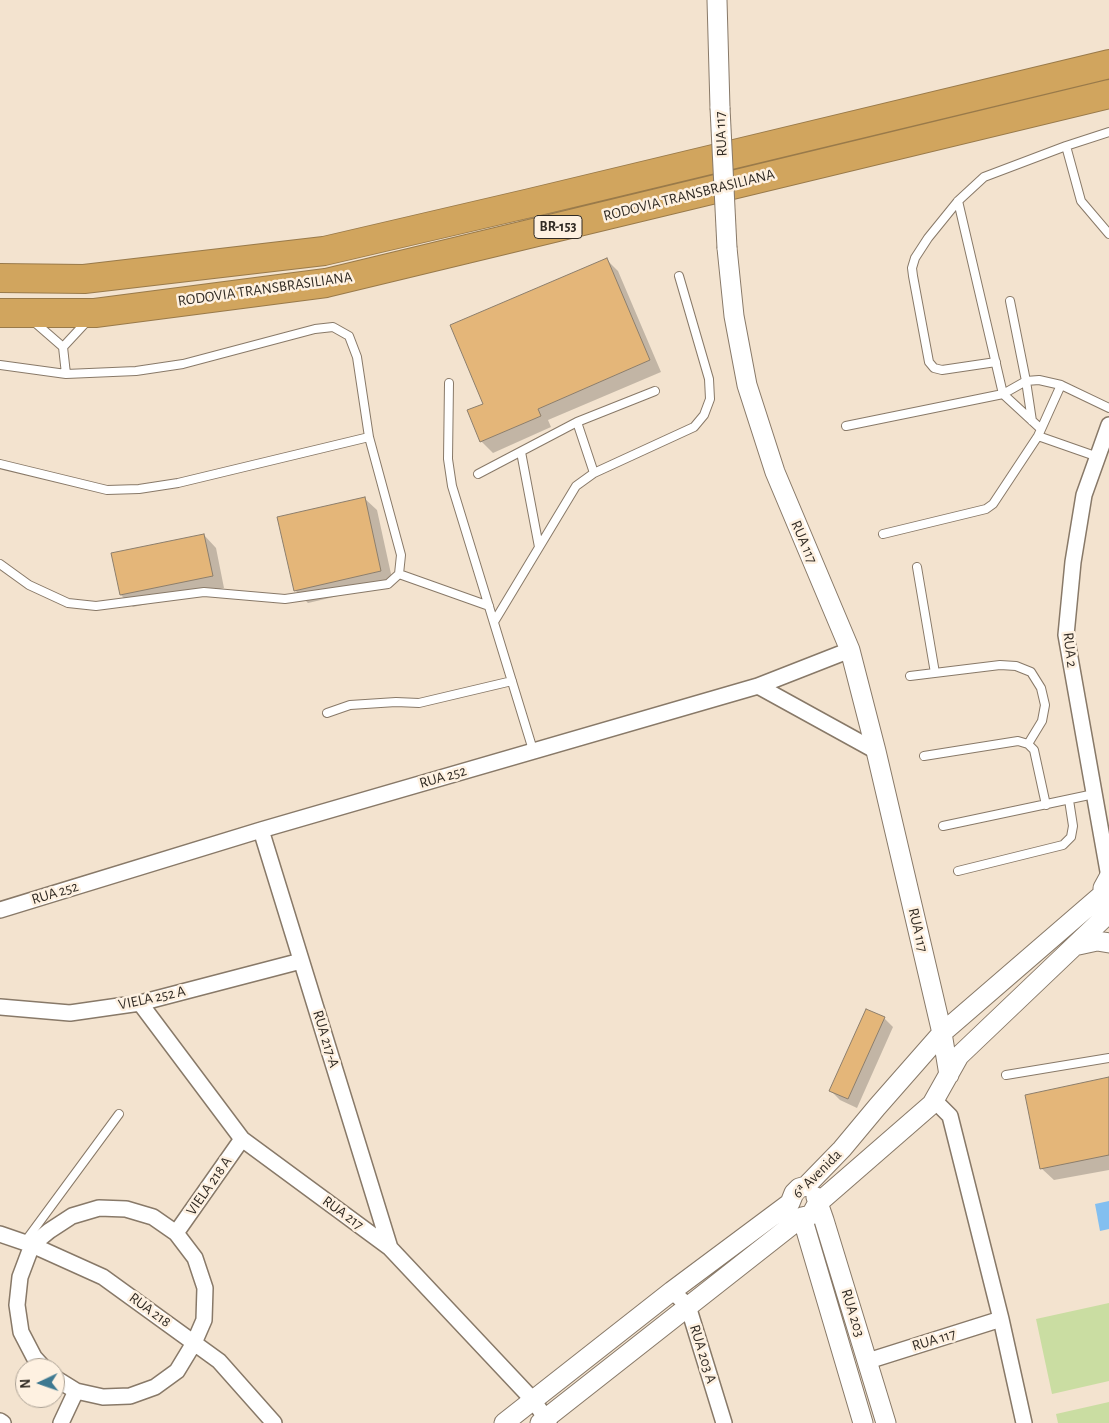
<!DOCTYPE html>
<meta charset="utf-8">
<style>
body{margin:0}
#map{position:relative;width:1109px;height:1423px;overflow:hidden;background:#f3e3cf;font-family:"Alegreya Sans",sans-serif}
canvas{display:block}
.north{position:absolute;left:15px;top:1358px;width:50px;height:50px;box-sizing:border-box;background:#fef1e1;border:1px solid #aca295;border-radius:50%;rotate:267deg;font-size:14px;font-weight:700;line-height:20px;text-align:center;color:#312b24}
.north::after{content:'';display:block;margin:auto;width:18px;height:22px;background:#3e7991;clip-path:polygon(50% 0,100% 100%,50% 72%,0 100%)}
</style>
<div id="map">
<canvas width="1109" height="1423"></canvas>
<div class="north">N</div>
</div>
<script>
const c = document.querySelector('canvas').getContext('2d');
c.lineJoin = 'round';
function paint(path, color) { c.fillStyle = color; c.fill(path, 'evenodd'); }
const toPath = rows => new Path2D(rows.map(r => 'M' + r).join(''));
function strokePath(path, color, width, dash) { c.strokeStyle = color; c.lineWidth = width; c.lineCap = dash ? 'butt' : 'round'; c.setLineDash(dash || []); c.stroke(path); }
function label(font, color, halo, rows, align = 'center') {
  c.font = font + ' "Alegreya Sans",sans-serif'; c.lineWidth = 5; c.setLineDash([]); c.textBaseline = 'middle'; c.strokeStyle = halo; c.fillStyle = color; for (const [text, x, y, turn = 0] of rows) {
    c.save(); c.translate(x, y); c.rotate((+turn || 0) * Math.PI / 180); c.textAlign = isNaN(turn) ? turn : align; if (halo) c.strokeText(text, 0, 0); c.fillText(text, 0, 0); c.restore();
  }
}
paint(toPath([
 [1109,1303,1109,1381,1052,1394,1036,1319],
 [1109,1402,1109,1423,1058,1423,1056,1414]
]), '#cadda2');
paint(toPath([
 [1109,1201,1109,1229,1100,1231,1095,1204]
]), '#83bff0');
paint(toPath([
 [607,260,618,271,661,372,548,420,551,427,493,453,481,441,485,404],
 [364,498,377,510,393,583,308,603,295,590],
 [204,535,216,548,224,588,133,607,121,595],
 [884,1018,893,1027,857,1108,840,1100,831,1091],
 [1109,1078,1109,1170,1054,1180,1041,1168]
]), '#0003');
const building = toPath([
 [607,258,650,360,538,409,541,416,480,442,467,410,483,404,450,325,607,258],
 [365,497,381,571,294,591,277,517,365,497],
 [204,534,213,576,120,595,111,553,204,534],
 [866,1009,885,1017,848,1099,829,1091,866,1009],
 [1109,1077,1109,1155,1040,1169,1025,1095,1109,1077]
]);
paint(building, '#e4b679');
strokePath(building, '#8c7e6c', 1);
const service = toPath([
 [1066,146,1081,201,1109,234],
 [958,201,1003,394,1041,429],
 [1010,301,1026,381,1032,421],
 [32,320,63,347,66,374],
 [63,347,89,319],
 [996,362,942,370,934,368,929,362,913,276,912,268,915,258,928,238,958,201,984,177,1066,146,1109,132],
 [0,365,66,374,136,371,183,364,315,329,333,327,349,336,357,357,369,437,401,555,399,574,388,584,285,599,204,592,96,606,68,603,29,585,0,564],
 [449,383,448,459,452,486,533,750],
 [577,422,594,473],
 [846,426,1003,394,1026,381,1039,380,1061,385,1109,408],
 [1038,436,1098,457],
 [521,452,539,547],
 [0,464,107,490,139,489,178,483,369,437],
 [478,474,577,422,655,391],
 [883,534,986,509,993,504,1038,436,1061,385],
 [917,567,935,673],
 [399,574,489,606],
 [494,622,576,486,594,473,694,427,704,415,710,399,709,379,679,276],
 [910,676,1000,665,1016,666,1031,672,1041,688,1045,705,1042,721,1028,744],
 [327,713,350,705,396,702,419,703,512,681],
 [924,756,1018,741,1028,744,1034,750,1046,805],
 [943,826,1094,794],
 [958,871,1063,845,1071,837,1073,826,1069,800],
 [1006,1075,1109,1058],
 [24,1243,119,1114]
]);
const minor = toPath([
 [758,686,876,751],
 [261,830,390,1248],
 [1109,877,1066,635,1073,562,1084,495,1109,425],
 [0,910,261,830,758,686,850,650],
 [140,1003,242,1139,390,1248,533,1400,549,1423],
 [0,1007,70,1013,140,1003,301,961],
 [932,1104,939,1105,950,1116,1001,1319,1024,1423],
 [176,1233,242,1139],
 [0,1234,32,1245,103,1277,219,1361,274,1423],
 [672,1291,688,1306,724,1423],
 [868,1361,1001,1319],
 [44,1368,34,1357,21,1332,17,1305,20,1277,32,1245,49,1231,72,1216,99,1208,126,1209,153,1217,176,1233,195,1258,205,1288,204,1320,194,1343,177,1371,155,1387,130,1396,103,1397,76,1391,55,1378],
 [0,1421,3,1423],
 [61,1423,76,1391]
]);
const tertiary = toPath([
 [717,0,720,108],
 [727,248,734,316,747,385,775,472,850,650,876,751,942,1033,949,1075],
 [1109,904,1103,894,1103,888,1109,877],
 [1074,946,1097,941,1109,943],
 [816,1197,824,1220,886,1423],
 [802,1217,863,1423],
 [504,1423,672,1291,790,1203,794,1193,799,1188,806,1186,842,1149,877,1107,942,1033,1103,894],
 [540,1423,802,1217,811,1215,817,1204,932,1104,959,1056,1109,913]
]);
const motorway = toPath([
 [0,278,84,279,324,251,530,203,1109,64],
 [0,313,95,313,326,283,1109,94]
]);
strokePath(service, '#887968', 10);
strokePath(minor, '#887968', 18);
strokePath(tertiary, '#887968', 21);
strokePath(motorway, '#997a4a', 30);
strokePath(service, '#fff', 8);
strokePath(minor, '#fff', 15);
strokePath(tertiary, '#fff', 19);
strokePath(motorway, '#d1a55e', 28);
const tertiaryBridge = toPath([
 [720,108,727,248]
]);
strokePath(tertiaryBridge, '#887968', 21, []);
strokePath(tertiaryBridge, '#fff', 19);
for (const [x, y, w] of [
 [558,227,48]
]) { const box = new Path2D(); box.roundRect(x - w / 2, y - 11.5, w, 23, 4); c.fillStyle = '#fef1e1'; c.fill(box); strokePath(box, '#312b24', 1); }
label('bold 14px', '#312b24', null, [
 ["BR-153",558,227]
]);
label('15px', '#312b24', '#fef1e1', [
 ["RUA 117",721,134,-93],
 ["RODOVIA TRANSBRASILIANA",689,195,-14],
 ["RODOVIA TRANSBRASILIANA",265,289,-8],
 ["RUA 117",804,542,67],
 ["RUA 2",1070,650,83],
 ["RUA 252",443,777,-16],
 ["RUA 252",55,893,-17],
 ["RUA 117",918,930,77],
 ["VIELA 252 A",152,998,-12],
 ["RUA 217-A",326,1039,73],
 ["6ª Avenida",817,1174,-45],
 ["VIELA 218 A",209,1186,-55],
 ["RUA 217",343,1213,36],
 ["RUA 218",150,1310,36],
 ["RUA 203",853,1313,73],
 ["RUA 117",934,1340,-17],
 ["RUA 203 A",703,1354,73]
]);
</script>
